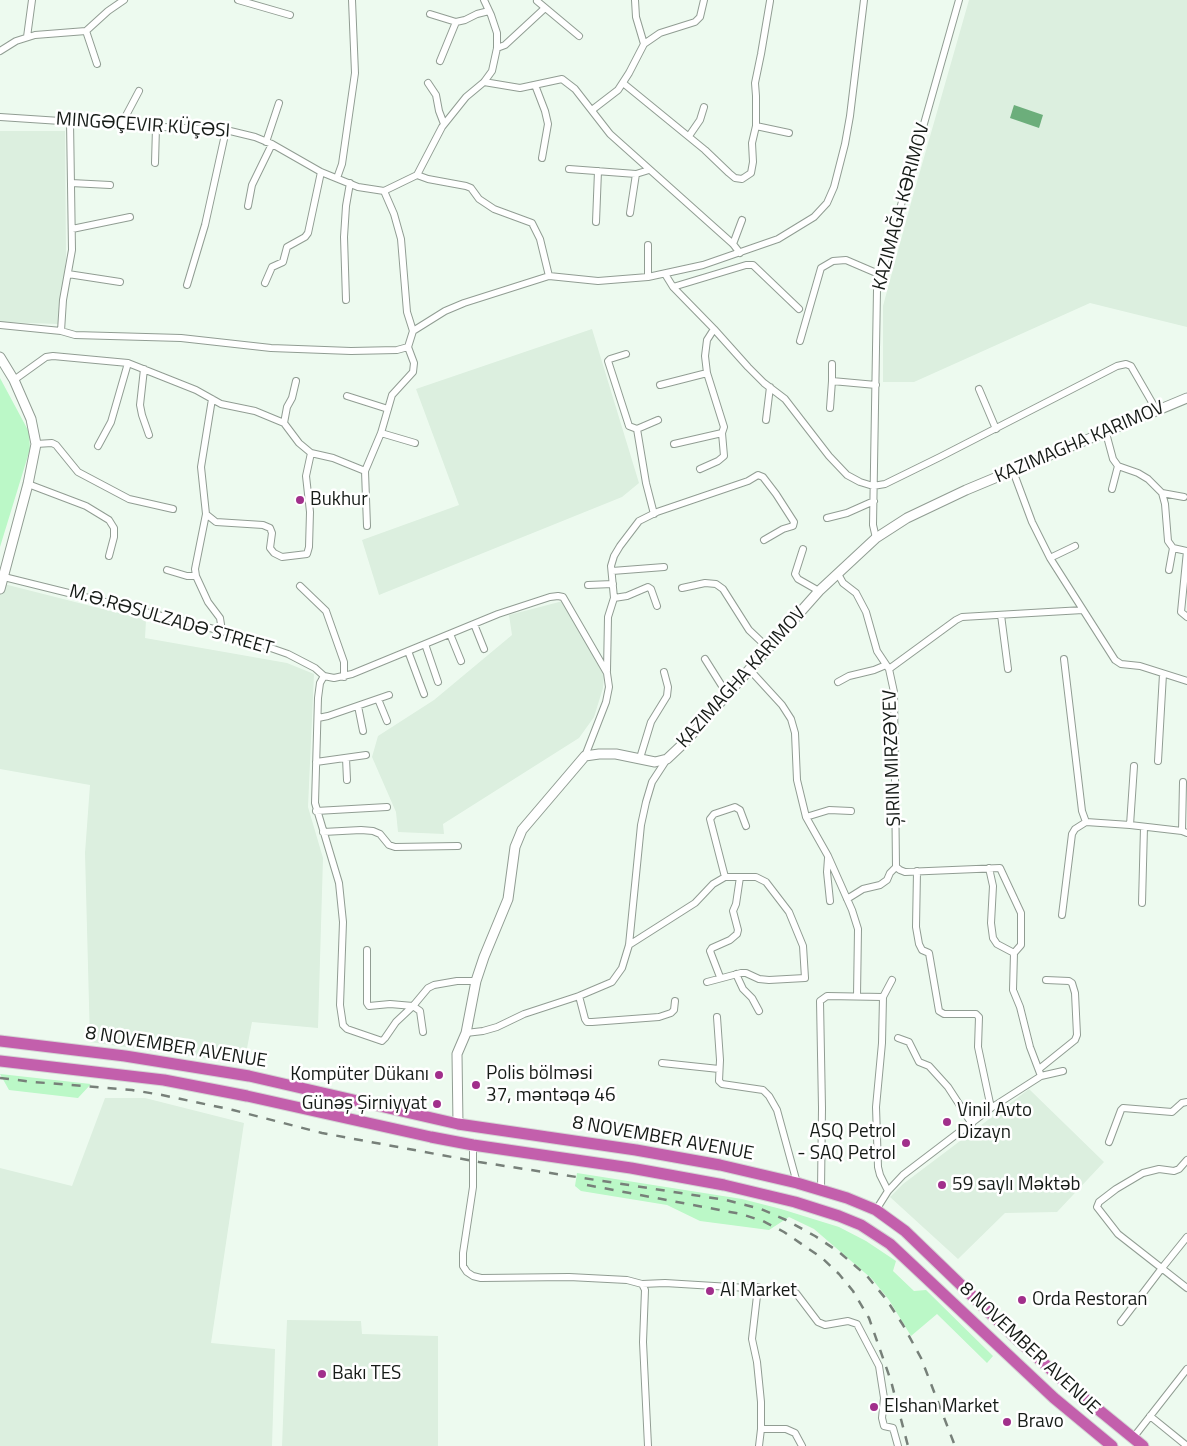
<!DOCTYPE html>
<meta charset="utf-8">
<style>
body{margin:0}
canvas{display:block;background:#edfaef}
</style>
<canvas width="1187" height="1446"></canvas>
<script>
const c = document.querySelector('canvas').getContext('2d');
c.lineJoin = 'round';
function paint(path, color) { c.fillStyle = color; c.fill(path, 'evenodd'); }
const toPath = rows => new Path2D(rows.map(r => 'M' + r).join(''));
function strokePath(path, color, width, dash) { c.strokeStyle = color; c.lineWidth = width; c.lineCap = dash ? 'butt' : 'round'; c.setLineDash(dash || []); c.stroke(path); }
function label(font, color, halo, rows, align = 'center') {
  c.font = font + ' "Titillium Web",sans-serif'; c.lineWidth = 5; c.setLineDash([]); c.textBaseline = 'middle'; c.strokeStyle = halo; c.fillStyle = color; for (const [text, x, y, turn = 0] of rows) {
    c.save(); c.translate(x, y); c.rotate((+turn || 0) * Math.PI / 180); c.textAlign = isNaN(turn) ? turn : align; if (halo) c.strokeText(text, 0, 0); c.fillText(text, 0, 0); c.restore();
  }
}
paint(toPath([
 [969,0,1187,0,1187,327,1090,303,914,382,883,382,883,306,911,203],
 [0,131,65,131,66,259,58,324,0,322],
 [592,329,639,483,622,497,379,595,362,540,459,505,416,389],
 [0,583,146,620,145,638,287,663,314,674,308,807,323,858,318,1028,252,1022,244,1064,90,1042,85,853,90,785,0,769],
 [563,601,604,676,603,688,594,717,579,738,443,824,444,834,398,832,396,812,372,757,378,736,434,700,512,635,509,615],
 [1029,1089,1104,1162,1057,1212,1005,1213,958,1259,890,1197,903,1184],
 [105,1098,145,1098,244,1123,211,1343,275,1349,272,1446,0,1446,0,1168,72,1186],
 [287,1320,361,1321,362,1334,438,1336,438,1446,282,1446]
]), '#dcefdf');
paint(toPath([
 [0,378,29,432,30,449,0,547],
 [0,1074,91,1084,78,1098,9,1090],
 [577,1173,742,1199,781,1209,839,1227,866,1241,896,1261,893,1271,914,1291,926,1290,993,1356,987,1363,937,1314,911,1336,889,1300,872,1279,814,1229,789,1217,769,1230,700,1221,667,1205,581,1191,575,1186]
]), '#bbf8c7');
paint(toPath([
 [1014,105,1043,115,1039,128,1010,118]
]), '#6cae7b');
const street = toPath([
 [238,0,290,15],
 [635,0,636,17,644,44],
 [537,1,579,36],
 [430,14,456,22,465,20,477,14,489,11],
 [86,31,97,64],
 [27,37,32,0],
 [497,48,505,45,545,8],
 [0,51,16,41,35,35,86,31,108,11,124,0],
 [440,61,456,22],
 [484,82,520,88,562,79,575,89,610,134,733,244,740,253],
 [428,83,436,95,439,111,444,124],
 [623,83,705,150,729,173,735,178,742,179,751,173,753,162,752,143,756,126,756,96,755,83,761,54,770,1],
 [535,85,545,111,548,124,542,158],
 [592,110,618,90,629,73,644,44,660,33,695,22,700,17,704,0],
 [0,117,121,125,226,130,255,137,272,144,321,172,358,187,384,191,417,175,428,179,466,186,471,188,479,199,494,209,532,223,540,239,549,276],
 [121,125,139,91],
 [756,126,789,133],
 [689,136,700,120,704,107],
 [266,142,279,103],
 [155,163,156,127],
 [569,169,636,174,649,170],
 [417,175,442,127,466,97,484,82,492,71,497,48,497,33,491,15,484,0],
 [337,178,342,164,355,73,352,0],
 [71,183,110,185],
 [384,191,394,214,401,239,407,312,413,331],
 [248,206,252,185,272,144],
 [630,213,636,174],
 [596,222,598,171],
 [72,229,130,217],
 [733,244,742,220],
 [648,245,648,277],
 [68,274,120,282],
 [665,274,673,287,714,329,748,367,764,383,785,399,829,456,847,475,860,482,873,486,885,484,940,457,1117,366,1126,364,1131,366,1157,411],
 [265,283,272,267,283,262,287,247,305,237,308,233,321,172],
 [187,285,205,225,226,130],
 [673,287,746,265,753,265,799,309],
 [346,300,344,237,346,206,350,183],
 [0,325,61,331,75,335,181,338,271,348,351,351,397,350,408,347,413,331,445,311,464,303,549,276,598,281,648,277,703,265,778,239,814,217,827,203,834,187,845,144,850,116,864,0],
 [61,331,63,300,72,250,70,121],
 [800,341,821,268,833,261,846,260,881,275],
 [626,354,610,359,608,361,629,426,637,429,646,483,654,514],
 [144,369,140,405,142,415,149,435],
 [14,380,46,357,53,356,128,363,196,390,221,404,255,411,284,423,299,443,311,453,333,458,365,471],
 [832,381,876,385],
 [660,385,707,373],
 [979,389,996,429],
 [347,396,388,409],
 [212,399,201,467,206,514,216,522,263,525,270,528,272,533,270,548,274,553,282,557,307,554,309,547,310,512,306,476,311,453],
 [830,408,832,381,832,364],
 [766,420,770,387],
 [284,423,287,407,292,398,296,381],
 [637,429,658,420],
 [381,433,415,443],
 [1106,433,1113,459,1118,466,1138,473,1148,479,1162,493,1165,504,1168,541,1173,548,1187,551],
 [36,444,52,443,56,445,78,472,129,499,173,509],
 [674,444,722,433],
 [98,446,111,422,128,363],
 [700,469,718,461,724,456,722,433,724,427,707,373,705,356,707,340,714,329],
 [1013,471,1032,522,1050,558,1115,660,1121,664,1140,666,1187,681],
 [28,484,86,506,109,520,114,528,114,537,109,556],
 [1112,489,1118,466],
 [1162,493,1184,497],
 [206,514,195,569,196,576,208,602,220,618,222,631],
 [827,518,847,513,874,501],
 [367,526,365,471,381,433,392,395,413,372,414,363,408,347],
 [876,538,873,525,877,290,959,0],
 [803,549,795,574,798,579,819,591],
 [1187,551,1181,612,1187,617],
 [1050,558,1075,546],
 [167,570,187,576,196,576],
 [1169,570,1173,548],
 [612,571,664,567],
 [838,574,843,583,856,593,866,612,877,651,889,669,894,692,896,867],
 [4,577,222,631,288,654,315,668,324,676,334,678,352,674,498,614,550,597,558,596,563,597,607,673,609,687,606,702,585,756],
 [588,585,613,584],
 [300,586,326,611,344,662,344,677],
 [682,588,705,583,716,584,723,589,749,630,768,648],
 [614,598,627,596,648,587,651,589,657,606],
 [1001,615,1008,669],
 [474,624,484,649],
 [450,634,461,661],
 [425,644,438,682],
 [408,651,424,694],
 [705,659,727,694],
 [1064,659,1082,811,1086,822],
 [749,669,782,705,791,719,795,733,797,780,806,817,828,856,852,910,858,929,857,996],
 [889,669,956,620,962,617,1083,610],
 [607,671,608,617,614,598,611,566,614,556,620,546,639,521,657,512,748,481,758,475,763,477,776,494,794,522,793,526,783,529,764,540],
 [324,676,320,683,318,698,315,803,339,883,343,922,340,1005,343,1025,347,1029,382,1041,385,1038,396,1022,413,1006,428,988,434,985,457,981,476,981],
 [838,682,849,676,874,670,886,665],
 [378,699,387,721],
 [358,706,363,731],
 [318,718,328,716,389,695],
 [346,758,347,780],
 [640,758,651,722,667,696,668,687,664,672],
 [1158,761,1163,674],
 [316,762,366,755],
 [316,811,387,807],
 [806,817,829,810,851,811],
 [1130,825,1134,766],
 [1182,831,1183,782],
 [323,832,361,830,373,831,380,834,389,845,395,847,458,846],
 [828,858,827,872,830,901],
 [896,867,900,870,905,872,1000,868,1021,913,1021,945,1014,953,1013,990,1020,1007,1030,1047,1041,1076],
 [989,868,993,886,991,923,993,938,997,944,1014,953],
 [917,871,916,927,919,944,922,950,929,953,939,1011,944,1014,976,1014,979,1017,978,1047,991,1108],
 [725,877,710,819,714,814,735,807,740,810,746,826],
 [847,899,863,889,880,885,887,880,890,873,896,867],
 [1142,903,1144,827],
 [1062,915,1072,834,1075,829,1086,822,1130,825,1182,831,1187,833],
 [629,945,695,903,713,884,725,877,756,877,766,882,789,912,803,946,805,978,769,980,759,979,746,973,741,973,707,982],
 [367,950,367,1003,369,1006,390,1004,413,1006,420,1011,423,1032],
 [736,974,743,989,752,998,759,1011],
 [720,977,710,951,712,948,730,940,737,934,738,930,733,911,736,904,740,877],
 [579,996,585,1019,587,1022,592,1022,659,1017,671,1013,674,1010,675,1001],
 [717,1017,720,1060,719,1081,722,1084,763,1090,769,1096,777,1110,797,1183],
 [466,1033,483,1031,497,1027,524,1014,579,996,612,982,622,968,629,945,641,825,646,802,652,782,667,759],
 [898,1038,909,1042,919,1062,929,1066,948,1087,972,1124],
 [662,1063,719,1069],
 [1039,1069,1075,1040,1077,1035,1075,993,1072,983,1069,981,1046,980],
 [1109,1142,1121,1110,1123,1108,1172,1112,1182,1103,1187,1102],
 [473,1145,473,1187,463,1253,463,1266,467,1272,473,1276,481,1278,569,1277,627,1280,642,1284,645,1290,643,1342,648,1446],
 [1187,1160,1179,1169,1174,1171,1159,1169,1143,1173,1116,1189,1099,1202,1097,1207,1118,1234,1187,1288],
 [821,1190,822,1108,820,1001,827,996,883,997],
 [888,1191,880,1175,878,1167,876,1107,882,1043,883,997,892,980],
 [876,1210,888,1191,903,1175,991,1108,1041,1076,1063,1071],
 [642,1284,665,1283,780,1290,796,1293,818,1322,825,1325,848,1321,857,1324,879,1366,884,1398,882,1418,884,1426,893,1428,898,1446],
 [758,1287,752,1339,757,1362,761,1402,761,1429,759,1446],
 [1121,1322,1162,1268,1187,1237],
 [1150,1416,1187,1446],
 [761,1429,786,1429,795,1433,802,1446],
 [1133,1438,1187,1369]
]);
const secondary = toPath([
 [0,357,14,380,31,419,36,444,28,484,0,589],
 [458,1124,457,1054,466,1033,476,981,484,957,508,899,515,847,522,830,585,756,599,754,616,754,655,762,667,759,685,742,819,591,876,538,907,518,966,490,1187,398]
]);
const highway = toPath([
 [0,1041,125,1056,249,1076,458,1124,636,1150,720,1165,797,1183,847,1198,876,1210,905,1231,1019,1341,1067,1384,1143,1446],
 [0,1061,164,1080,247,1096,431,1137,473,1145,631,1168,724,1185,795,1202,839,1216,861,1225,890,1244,1054,1398,1112,1446]
]);
strokePath(street, '#919d93', 8);
strokePath(secondary, '#919d93', 11);
strokePath(highway, '#d5d6d5', 13);
strokePath(street, '#fff', 6);
strokePath(secondary, '#fff', 9);
strokePath(highway, '#c35fac', 11);
strokePath(toPath([
 [0,1078,34,1082,132,1090,162,1095,233,1110,322,1133,479,1162,726,1200,761,1209,786,1220,815,1236,839,1252,867,1276,886,1299,903,1325,921,1358,955,1446],
 [587,1185,741,1214,763,1221,784,1232,822,1258,839,1274,853,1291,869,1318,891,1381,908,1446]
]), '#778079', 2.5, [9, 9]);
for (const [x, y, r, color] of [
 [300,500,5,"#a12f8b"],
 [439,1075,5,"#a12f8b"],
 [476,1085,5,"#a12f8b"],
 [437,1104,5,"#a12f8b"],
 [947,1122,5,"#a12f8b"],
 [906,1143,5,"#a12f8b"],
 [942,1185,5,"#a12f8b"],
 [710,1291,5,"#a12f8b"],
 [1022,1300,5,"#a12f8b"],
 [322,1374,5,"#a12f8b"],
 [874,1407,5,"#a12f8b"],
 [1007,1422,5,"#a12f8b"]
]) { const dot = new Path2D(); dot.arc(x, y, r, 0, 2 * Math.PI); c.fillStyle = color; c.fill(dot); strokePath(dot, '#fff', 2); }
label('19px', '#161b17', '#fff', [
 ["MINGƏÇEVIR KÜÇƏSI",143,126,4],
 ["KAZIMAĞA KƏRIMOV",902,207,-75],
 ["KAZIMAGHA KARIMOV",1080,443,-23],
 ["M.Ə.RƏSULZADƏ STREET",171,621,16],
 ["KAZIMAGHA KARIMOV",742,678,-48],
 ["ŞIRIN MIRZƏYEV",893,758,-92],
 ["8 NOVEMBER AVENUE",176,1048,9],
 ["8 NOVEMBER AVENUE",663,1139,10],
 ["8 NOVEMBER AVENUE",1029,1349,43]
]);
label('19px', '#161b17', '#fff', [
 ["Bukhur",310,500],
 ["Polis bölməsi",486,1074],
 ["37, məntəqə 46",486,1096],
 ["Kompüter Dükanı",429,1075,"right"],
 ["Günəş Şirniyyat",427,1104,"right"],
 ["Vinil Avto",957,1111],
 ["Dizayn",957,1133],
 ["ASQ Petrol",896,1132,"right"],
 ["- SAQ Petrol",896,1154,"right"],
 ["59 saylı Məktəb",952,1185],
 ["Al Market",720,1291],
 ["Orda Restoran",1032,1300],
 ["Bakı TES",332,1374],
 ["Elshan Market",884,1407],
 ["Bravo",1017,1422]
], 'left');
</script>
